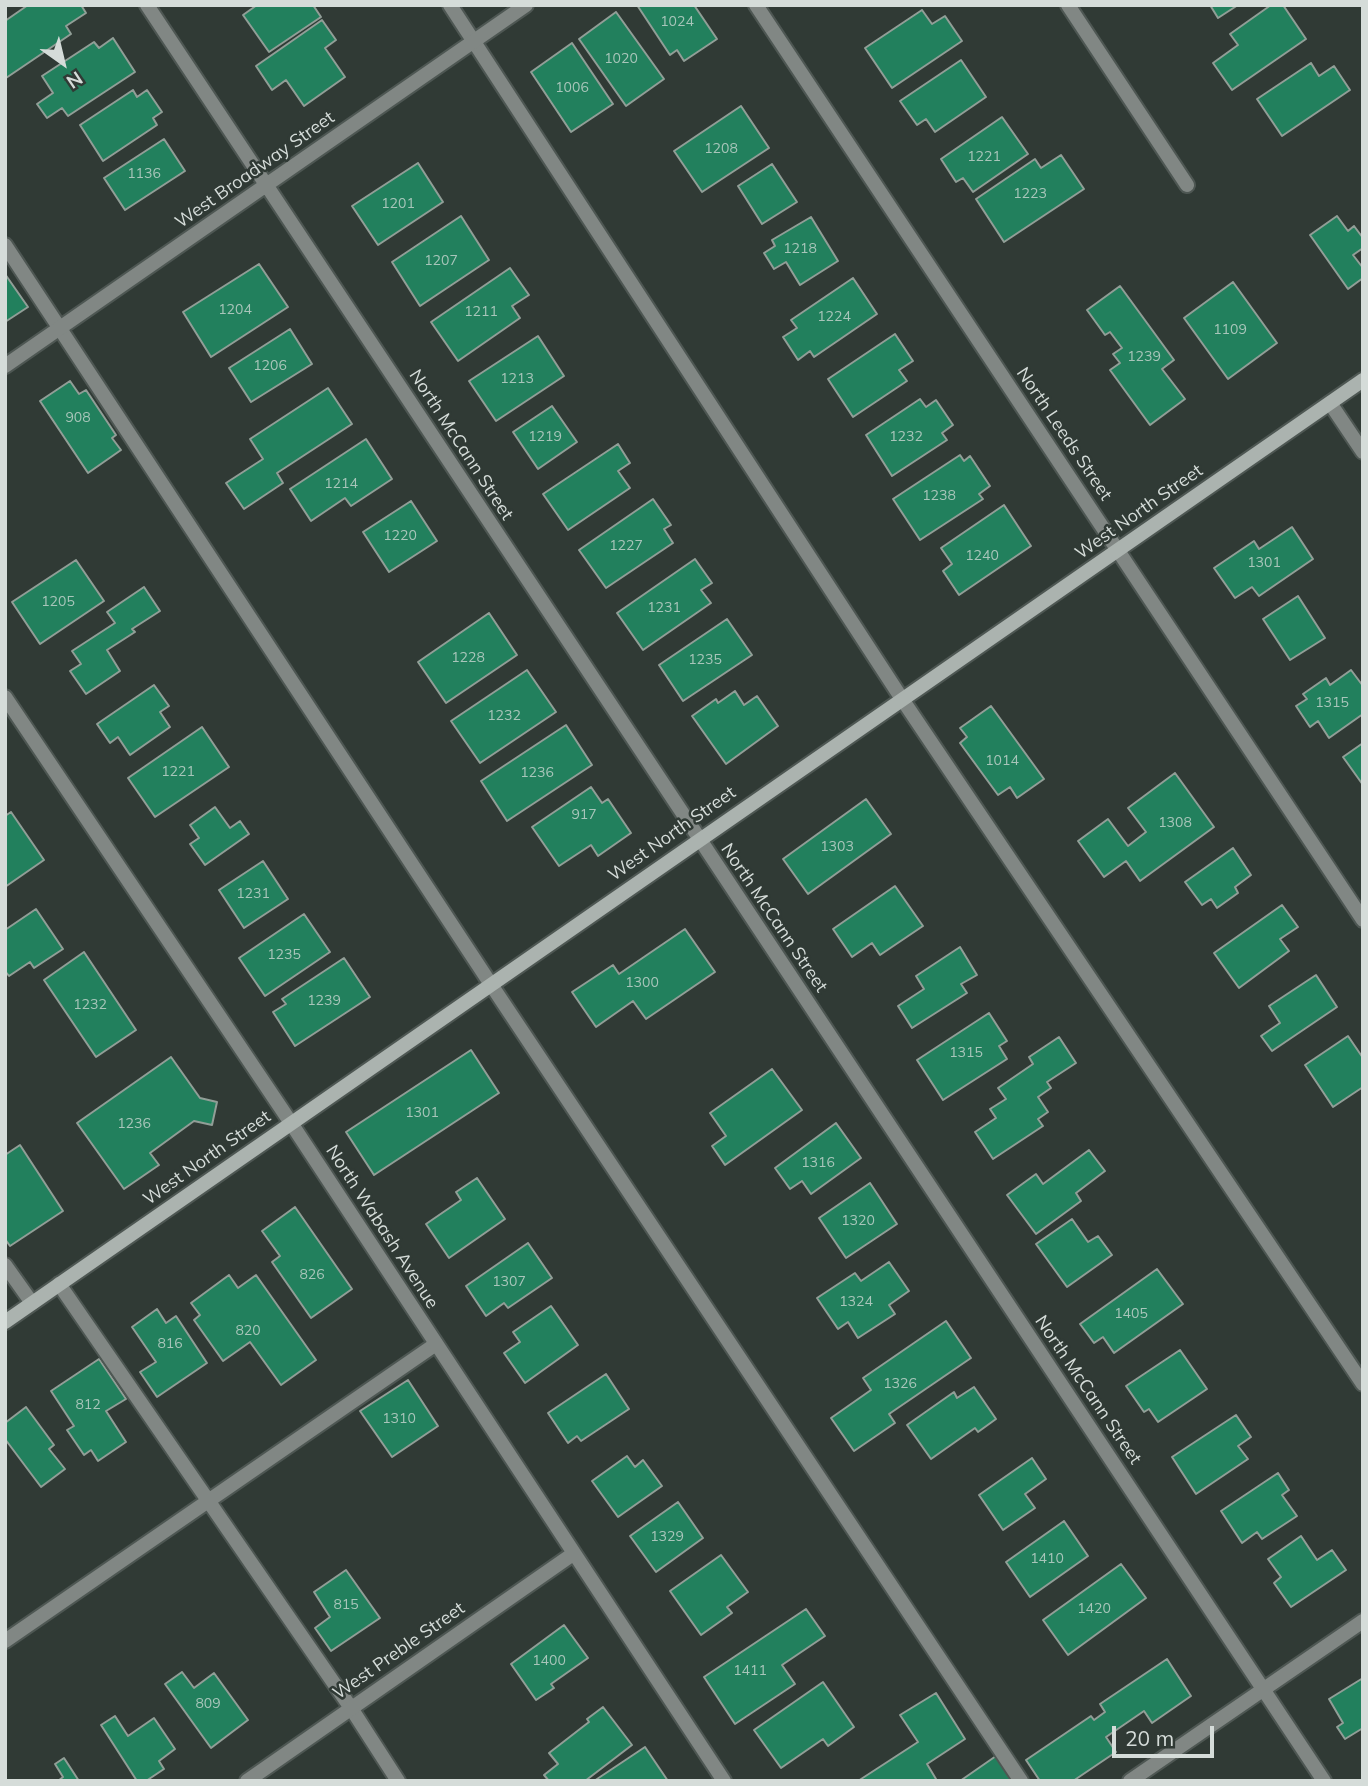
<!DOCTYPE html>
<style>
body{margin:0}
#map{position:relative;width:1368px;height:1786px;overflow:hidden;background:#303a35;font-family:Mulish,sans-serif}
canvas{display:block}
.frame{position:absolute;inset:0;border:7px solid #d5dcd9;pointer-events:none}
.north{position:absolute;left:28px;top:28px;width:70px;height:70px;-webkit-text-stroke:5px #303a35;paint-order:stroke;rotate:146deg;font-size:19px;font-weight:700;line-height:28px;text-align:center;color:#d5dcd9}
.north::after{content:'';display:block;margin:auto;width:24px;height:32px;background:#d5dcd9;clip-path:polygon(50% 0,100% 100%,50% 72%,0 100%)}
.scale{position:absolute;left:1112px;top:1726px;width:102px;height:32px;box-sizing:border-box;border:4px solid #d5dcd9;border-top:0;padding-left:9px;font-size:21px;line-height:24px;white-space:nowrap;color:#d5dcd9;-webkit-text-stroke:5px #303a35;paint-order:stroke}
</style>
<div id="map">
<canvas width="1368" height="1786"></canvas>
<div class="frame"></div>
<div class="north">N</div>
<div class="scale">20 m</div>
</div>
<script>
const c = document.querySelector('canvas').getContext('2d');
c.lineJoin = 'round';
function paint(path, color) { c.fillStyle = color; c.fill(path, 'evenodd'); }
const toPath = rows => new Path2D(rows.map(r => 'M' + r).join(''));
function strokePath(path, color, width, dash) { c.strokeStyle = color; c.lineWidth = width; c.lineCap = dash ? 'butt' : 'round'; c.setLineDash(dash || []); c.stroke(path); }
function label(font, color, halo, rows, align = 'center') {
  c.font = font + ' Mulish,sans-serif'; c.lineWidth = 5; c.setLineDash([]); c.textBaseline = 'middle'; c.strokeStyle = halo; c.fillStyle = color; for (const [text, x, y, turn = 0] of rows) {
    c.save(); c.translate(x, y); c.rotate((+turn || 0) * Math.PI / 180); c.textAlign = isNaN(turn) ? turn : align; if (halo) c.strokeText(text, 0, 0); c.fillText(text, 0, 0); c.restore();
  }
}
const building = toPath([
 [28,5,81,5,86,13,66,26,71,34,6,78,5,21,28,5],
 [257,5,313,5,321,17,269,52,243,15,257,5],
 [637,5,694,5,717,39,684,61,677,50,670,55,637,5],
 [1210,5,1238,5,1218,18,1210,5],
 [1271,5,1283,5,1306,39,1232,90,1213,63,1238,45,1230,34,1271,5],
 [922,10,932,24,945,16,962,41,892,88,865,48,922,10],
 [616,12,664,79,626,106,579,39,616,12],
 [322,20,336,40,325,48,345,77,304,106,286,80,272,90,256,66,322,20],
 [113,38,135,72,68,116,62,108,47,118,37,104,53,93,42,76,94,42,99,48,113,38],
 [572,43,613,104,571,132,531,72,572,43],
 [961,60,986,97,935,132,926,119,917,125,900,101,961,60],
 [1311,63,1319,76,1334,66,1350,90,1282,136,1257,99,1311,63],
 [133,90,137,97,147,90,162,112,153,118,157,125,103,161,80,125,133,90],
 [741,106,769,148,702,192,674,151,741,106],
 [1002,117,1028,154,973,192,963,178,956,182,941,159,1002,117],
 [164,139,185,171,125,210,104,178,164,139],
 [1061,155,1084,189,1004,242,976,199,1035,159,1041,168,1061,155],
 [418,163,443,202,378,245,352,206,418,163],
 [772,164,797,202,762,224,738,186,772,164],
 [461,216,489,260,420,306,392,262,461,216],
 [1337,216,1348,231,1354,226,1363,238,1363,248,1353,255,1363,268,1363,278,1348,289,1310,235,1337,216],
 [811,217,838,261,800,285,786,262,774,269,764,253,775,246,772,240,811,217],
 [259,264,288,307,211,357,183,312,259,264],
 [510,268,529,295,512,306,520,318,458,361,431,322,510,268],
 [5,274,28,307,5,322,5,274],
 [853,278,877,314,814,357,810,351,798,360,783,337,797,328,791,320,853,278],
 [1233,282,1277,343,1228,379,1184,318,1233,282],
 [1120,286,1174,360,1162,369,1185,399,1150,425,1110,370,1120,363,1113,354,1122,348,1110,332,1105,335,1087,310,1120,286],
 [290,329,312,364,251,402,229,368,290,329],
 [895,334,913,361,899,370,907,381,853,417,828,379,895,334],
 [538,336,564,376,496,421,469,381,538,336],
 [70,381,79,394,86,390,116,435,112,438,121,450,88,473,40,401,70,381],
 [328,388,352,424,277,473,283,483,244,509,226,483,263,459,250,439,328,388],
 [920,399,926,407,936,400,953,425,942,433,947,440,892,476,866,435,920,399],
 [552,406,577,442,538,469,513,432,552,406],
 [366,439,392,479,351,506,345,498,311,521,290,489,366,439],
 [618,444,630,463,618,471,630,488,568,530,543,494,618,444],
 [960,455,964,461,970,456,990,486,979,494,983,499,920,540,893,499,960,455],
 [653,499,671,525,664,529,673,543,606,588,579,550,653,499],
 [411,501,437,541,389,572,363,532,411,501],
 [1004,505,1031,546,959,595,943,571,952,564,941,548,1004,505],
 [1292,527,1313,559,1259,596,1252,587,1235,598,1214,568,1254,541,1259,549,1292,527],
 [695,559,712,583,701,590,711,603,643,650,617,613,695,559],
 [76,560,104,601,40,644,12,602,76,560],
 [144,587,160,611,132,629,135,632,107,650,120,671,86,694,70,671,81,664,72,651,115,623,107,612,144,587],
 [1298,596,1325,638,1290,660,1263,619,1298,596],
 [489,613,517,655,446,703,418,662,489,613],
 [727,619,752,655,683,701,659,665,727,619],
 [527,670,556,712,480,763,451,721,527,670],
 [1351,670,1363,686,1363,714,1329,738,1318,721,1310,727,1296,706,1307,699,1303,694,1326,678,1330,685,1351,670],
 [154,685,169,706,160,712,170,727,130,755,118,737,110,743,97,724,154,685],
 [735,691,744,705,757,696,778,726,726,764,692,716,716,699,718,703,735,691],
 [991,706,1044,779,1017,798,1010,787,998,795,960,743,967,737,960,728,991,706],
 [566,725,592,765,507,821,481,781,566,725],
 [202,727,229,767,155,817,128,778,202,727],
 [1363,743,1363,785,1343,757,1363,743],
 [1175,773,1214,827,1140,881,1126,861,1104,877,1078,841,1108,819,1128,846,1146,832,1128,808,1175,773],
 [591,787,602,803,608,799,631,833,598,856,591,845,559,866,532,827,591,787],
 [866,799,891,834,808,894,783,859,866,799],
 [215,807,230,828,240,821,249,834,205,865,190,844,199,838,190,825,215,807],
 [11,812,44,860,5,887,5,816,11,812],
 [1233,848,1251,875,1235,887,1238,893,1217,908,1211,899,1202,905,1185,882,1233,848],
 [263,861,288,899,244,928,219,890,263,861],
 [895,886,923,926,880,955,872,943,852,957,833,929,895,886],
 [1282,905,1298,927,1280,939,1289,951,1239,988,1214,953,1282,905],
 [36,909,63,949,34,968,30,962,9,976,5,971,5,930,36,909],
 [304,914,330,952,265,996,239,958,304,914],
 [685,929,715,972,646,1019,633,1001,596,1027,572,992,613,965,619,974,685,929],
 [960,947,977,975,961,984,967,993,912,1028,898,1006,924,989,916,976,960,947],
 [84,952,136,1030,96,1057,44,980,84,952],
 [344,958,370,997,295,1046,273,1012,286,1004,282,999,344,958],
 [1316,975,1337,1007,1272,1051,1261,1036,1280,1023,1269,1006,1316,975],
 [989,1013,1007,1041,999,1046,1007,1059,943,1100,917,1060,989,1013],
 [1348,1036,1363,1058,1363,1087,1333,1107,1305,1065,1348,1036],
 [1059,1037,1076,1063,1047,1082,1051,1088,1038,1097,1048,1112,1038,1119,1043,1126,993,1159,975,1132,996,1118,990,1109,1006,1099,998,1088,1033,1064,1029,1057,1059,1037],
 [471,1050,499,1093,374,1175,346,1132,471,1050],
 [171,1057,200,1098,217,1102,212,1125,194,1121,150,1153,159,1165,124,1189,77,1123,171,1057],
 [772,1069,802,1110,725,1165,712,1146,726,1136,710,1113,772,1069],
 [836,1123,861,1158,811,1194,802,1181,790,1189,775,1168,836,1123],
 [20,1145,63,1211,10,1246,5,1239,5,1155,20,1145],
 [1089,1150,1105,1171,1076,1193,1081,1201,1036,1234,1007,1195,1036,1174,1043,1184,1089,1150],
 [477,1178,505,1219,449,1258,426,1224,461,1200,456,1192,477,1178],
 [870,1183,897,1224,846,1258,819,1218,870,1183],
 [295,1207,352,1289,311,1318,272,1262,280,1256,262,1231,295,1207],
 [1072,1219,1088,1242,1098,1236,1112,1255,1067,1287,1036,1244,1072,1219],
 [528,1243,552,1278,508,1308,504,1303,486,1316,466,1286,528,1243],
 [889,1262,909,1291,889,1305,895,1314,858,1338,848,1322,838,1329,817,1298,855,1273,861,1281,889,1262],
 [1157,1269,1183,1304,1114,1353,1103,1337,1094,1343,1080,1324,1157,1269],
 [229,1275,238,1288,256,1275,316,1360,281,1385,250,1342,223,1361,194,1320,200,1315,191,1303,229,1275],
 [551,1306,578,1345,525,1383,504,1353,520,1342,513,1332,551,1306],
 [157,1309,166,1323,176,1316,207,1363,157,1397,140,1372,156,1362,132,1327,157,1309],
 [946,1321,971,1358,889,1414,895,1423,854,1451,831,1418,871,1390,863,1378,946,1321],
 [1180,1350,1207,1389,1158,1422,1149,1409,1144,1412,1126,1386,1180,1350],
 [99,1359,126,1399,106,1411,126,1442,98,1461,91,1450,84,1455,67,1430,74,1426,51,1391,99,1359],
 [606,1374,629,1409,581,1441,577,1436,568,1443,548,1413,606,1374],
 [408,1380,438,1426,392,1457,360,1411,408,1380],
 [974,1387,996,1419,978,1432,975,1428,931,1459,907,1425,954,1392,957,1398,974,1387],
 [26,1407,54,1445,49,1449,65,1469,41,1487,5,1439,5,1423,26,1407],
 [1236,1415,1251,1437,1238,1446,1248,1459,1196,1494,1172,1457,1236,1415],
 [627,1456,635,1467,643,1460,662,1486,618,1517,592,1481,627,1456],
 [1032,1458,1046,1479,1025,1494,1035,1508,1003,1530,979,1495,1032,1458],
 [1278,1473,1289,1490,1282,1495,1297,1516,1262,1539,1257,1532,1242,1543,1221,1511,1278,1473],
 [678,1502,703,1538,656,1572,630,1536,678,1502],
 [1064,1521,1088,1556,1030,1597,1006,1562,1064,1521],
 [1301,1536,1317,1560,1332,1550,1346,1570,1291,1607,1274,1583,1281,1577,1268,1559,1301,1536],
 [721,1555,748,1592,727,1607,732,1613,701,1635,670,1591,721,1555],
 [1121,1564,1146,1598,1068,1655,1043,1620,1121,1564],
 [346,1570,380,1618,331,1651,315,1628,330,1617,314,1592,346,1570],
 [806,1609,825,1636,782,1665,795,1684,735,1724,704,1677,806,1609],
 [564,1625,588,1658,551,1684,554,1688,536,1700,511,1664,564,1625],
 [1167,1659,1191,1696,1152,1723,1144,1711,1106,1737,1116,1752,1073,1781,1040,1781,1026,1760,1091,1716,1094,1720,1105,1712,1100,1704,1167,1659],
 [182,1672,194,1688,214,1673,248,1720,211,1748,165,1684,182,1672],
 [1363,1678,1363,1728,1345,1739,1337,1727,1343,1723,1329,1699,1363,1678],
 [823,1682,854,1727,828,1746,823,1739,781,1768,754,1730,823,1682],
 [936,1693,965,1739,927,1764,936,1779,934,1781,858,1781,918,1742,900,1715,936,1693],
 [603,1707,632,1745,585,1781,549,1781,544,1775,558,1764,549,1753,589,1722,587,1719,603,1707],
 [115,1716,128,1736,154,1718,175,1749,159,1761,164,1769,146,1781,137,1781,101,1725,115,1716],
 [645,1747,668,1781,594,1781,645,1747],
 [996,1756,1013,1781,960,1781,996,1756],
 [64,1758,79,1781,58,1781,63,1777,55,1764,64,1758]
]);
paint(building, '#22805d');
strokePath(building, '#919e97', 2);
const lane = toPath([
 [450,5,902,699,1363,1384],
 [1068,5,1187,185],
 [5,245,490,983,1021,1781],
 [1330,403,1363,452],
 [5,1265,32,1303],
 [59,1284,351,1708,398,1781],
 [5,1641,436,1344]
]);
const street = toPath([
 [147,5,1324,1781],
 [756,5,1363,920],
 [5,366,526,5],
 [5,697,291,1123,724,1781],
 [247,1781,573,1554],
 [1130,1781,1363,1621]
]);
const secondary = toPath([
 [5,1322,1363,380]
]);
strokePath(lane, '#4e5753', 18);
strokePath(street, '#4e5753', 18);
strokePath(secondary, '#4e5753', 18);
strokePath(lane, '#818784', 14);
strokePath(street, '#818784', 14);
strokePath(secondary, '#abb3af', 14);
label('14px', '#a8c5ba', null, [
 ["1024",677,22],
 ["1020",621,59],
 ["1006",572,88],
 ["1208",721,149],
 ["1221",984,157],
 ["1136",144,174],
 ["1223",1030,194],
 ["1201",398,204],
 ["1218",800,249],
 ["1207",441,261],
 ["1204",235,310],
 ["1211",481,312],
 ["1224",834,317],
 ["1109",1230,330],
 ["1239",1144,357],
 ["1206",270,366],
 ["1213",517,379],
 ["908",78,418],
 ["1219",545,437],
 ["1232",906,437],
 ["1214",341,484],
 ["1238",939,496],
 ["1220",400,536],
 ["1227",626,546],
 ["1240",982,556],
 ["1301",1264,563],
 ["1205",58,602],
 ["1231",664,608],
 ["1228",468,658],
 ["1235",705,660],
 ["1315",1332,703],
 ["1232",504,716],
 ["1014",1002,761],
 ["1221",178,772],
 ["1236",537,773],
 ["917",584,815],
 ["1308",1175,823],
 ["1303",837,847],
 ["1231",253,894],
 ["1235",284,955],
 ["1300",642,983],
 ["1239",324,1001],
 ["1232",90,1005],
 ["1315",966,1053],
 ["1301",422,1113],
 ["1236",134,1124],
 ["1316",818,1163],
 ["1320",858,1221],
 ["826",312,1275],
 ["1307",509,1282],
 ["1324",856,1302],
 ["1405",1131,1314],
 ["820",248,1331],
 ["816",170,1344],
 ["1326",900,1384],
 ["812",88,1405],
 ["1310",399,1419],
 ["1329",667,1537],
 ["1410",1047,1559],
 ["815",346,1605],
 ["1420",1094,1609],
 ["1400",549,1661],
 ["1411",750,1671],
 ["809",208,1704]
]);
label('18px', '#d5dcd9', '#303a35', [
 ["West Broadway Street",255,170,-35],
 ["North Leeds Street",1064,434,56],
 ["North McCann Street",461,445,57],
 ["West North Street",1139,512,-35],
 ["West North Street",672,834,-35],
 ["North McCann Street",774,918,56],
 ["West North Street",207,1158,-35],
 ["North Wabash Avenue",382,1227,57],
 ["North McCann Street",1088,1390,56],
 ["West Preble Street",399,1651,-35]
]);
</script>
